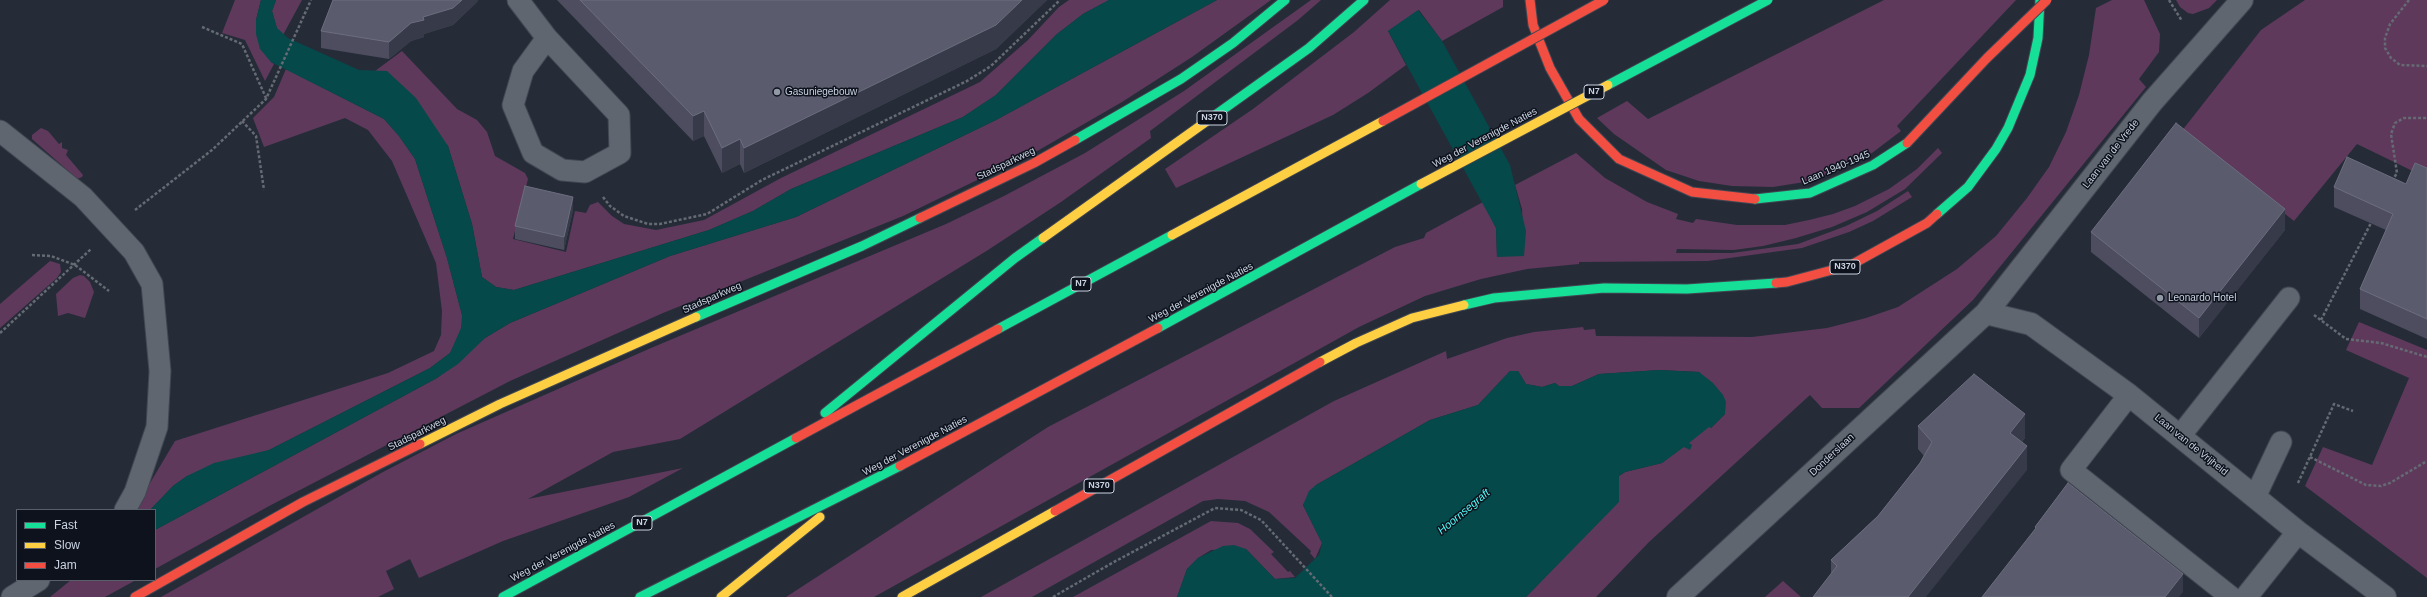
<!DOCTYPE html>
<style>
body{margin:0}
#map{position:relative;width:2427px;height:597px;overflow:hidden;background:#252c38;font-family:Arial,sans-serif}
canvas{display:block}
.legend{position:absolute;left:16px;top:509px;width:140px;height:72px;box-sizing:border-box;background:#0d121c;border:1px solid #595f6b;margin:0;padding:5px 7px;list-style:none;font-size:12px;color:#cbd3e2}
.legend li{display:flex;align-items:center;gap:8px;height:20px}
.legend b{width:20px;border:1px solid #595f6b}
</style>
<div id="map">
<canvas width="2427" height="597"></canvas>
<ul class="legend">
<li><b style="height:5px;background:#16e098"></b>Fast</li>
<li><b style="height:5px;background:#ffcf43"></b>Slow</li>
<li><b style="height:5px;background:#f24e42"></b>Jam</li>
</ul>
</div>
<script>
const c = document.querySelector('canvas').getContext('2d');
c.lineJoin = 'round';
function paint(path, color) { c.fillStyle = color; c.fill(path, 'evenodd'); }
const toPath = rows => new Path2D(rows.map(r => 'M' + r).join(''));
function strokePath(path, color, width, dash) { c.strokeStyle = color; c.lineWidth = width; c.lineCap = dash ? 'butt' : 'round'; c.setLineDash(dash || []); c.stroke(path); }
function label(font, color, halo, rows, align = 'center') {
  c.font = font + ' Arial,sans-serif'; c.lineWidth = 3; c.setLineDash([]); c.textBaseline = 'middle'; c.strokeStyle = halo; c.fillStyle = color; for (const [text, x, y, turn = 0] of rows) {
    c.save(); c.translate(x, y); c.rotate((+turn || 0) * Math.PI / 180); c.textAlign = isNaN(turn) ? turn : align; if (halo) c.strokeText(text, 0, 0); c.fillText(text, 0, 0); c.restore();
  }
}
paint(toPath([
 [235,0,261,0,256,20,271,62,274,64,265,81,245,40,222,33],
 [276,0,302,0,283,35,277,29,272,11],
 [1069,0,1109,0,1083,14,1057,34,996,95,963,117,791,189,753,211,709,230,514,290,496,287,482,277,472,224,448,146,375,71,402,51,457,109,477,120,487,132,495,156,525,173,528,179,513,239,566,252,575,211,586,213,590,205,598,202,612,216,624,224,656,230,704,220,781,178,980,82,1028,40,1059,7],
 [1217,0,1271,0,1192,57,1122,102,1039,150,903,216,663,313,510,381,271,505,155,569,155,530,437,378,485,338,510,323,670,256,796,217,996,120],
 [1311,0,1321,0,1298,20,1150,131,1151,138,1061,202,988,250,680,439,613,452,528,499,683,468,629,497,503,541,419,578,410,559,386,571,394,589,378,597,161,597,383,472,456,434,651,348,946,224,1004,196,1085,153,1184,91],
 [1390,0,1503,0,1503,7,1442,41,1419,10,1388,31,1406,65,1368,93,1333,115,1176,188,1165,169,1253,109,1354,32],
 [1884,0,2016,0,1897,126,1901,131,1868,156,1811,181,1773,187,1732,186,1699,181,1666,170,1614,134,1597,118,1627,101,1648,119],
 [2112,0,2144,0,2160,34,2159,52,2139,79,2146,87,1973,300,1859,408,1822,408,1810,395,1649,542,1596,597,1526,597,1618,502,1619,476,1625,472,1662,463,1709,426,1711,428,1725,414,1699,372,1659,370,1599,374,1572,386,1559,386,1555,383,1542,387,1526,384,1518,371,1510,371,1478,405,1430,420,1316,485,1303,505,1322,543,1315,559,1310,553,1311,551,1269,512,1245,501,1218,499,1203,501,1032,597,981,597,1334,401,1446,351,1447,359,1507,338,1534,332,1583,327,1584,330,1595,329,1596,336,1752,337,1827,328,1866,318,1898,307,1957,269,1996,236,2027,198,2049,167,2066,132,2079,95,2089,55,2096,8],
 [2176,0,2217,0,2209,8,2193,14,2188,13,2180,7],
 [2305,0,2427,0,2427,178,2357,144,2294,221,2181,132,2261,30],
 [286,69,384,119,399,136,415,159,447,258,462,315,462,328,458,340,450,353,430,368,269,450,187,476,173,486,150,510,134,510,175,441,388,373,434,351,441,335,442,311,436,263,392,161,368,130,345,118,264,147,253,118,274,97],
 [41,128,48,131,59,144,62,142,62,148,68,150,66,155,83,175,82,177,77,179,74,176,32,139,32,135],
 [1938,148,1942,153,1905,189,1867,212,1832,227,1796,238,1763,246,1734,250,1677,249,1676,253,1732,253,1798,244,1846,226,1877,211,1908,191,1912,197,1873,221,1849,232,1802,248,1708,261,1579,262,1579,264,1527,269,1481,279,1425,296,1359,327,874,597,786,597,1048,427,1395,247,1424,238,1426,233,1483,202,1496,228,1497,256,1524,256,1522,209,1515,185,1576,153,1605,178,1647,202,1678,214,1676,219,1693,223,1696,219,1737,225,1785,225,1809,220,1833,214,1855,206,1889,189,1917,169],
 [50,261,60,264,61,272,57,278,0,328,0,304],
 [80,275,84,276,90,282,94,292,85,318,68,313,58,316,56,294,73,278],
 [2359,322,2427,350,2427,578,2305,486,2323,447,2372,465,2409,378,2346,350],
 [1211,521,1238,523,1250,529,1274,552,1271,554,1288,572,1290,571,1295,577,1275,579,1246,549,1211,550,1198,558,1187,569,1177,597,1073,597],
 [71,580,136,580,105,597,50,597],
 [1783,581,1801,597,1765,597]
]), '#5e395c');
paint(toPath([
 [261,0,276,0,272,11,277,28,288,38,359,70,387,71,416,98,448,146,472,224,482,277,496,287,514,290,709,230,753,211,791,189,963,117,996,95,1057,34,1083,14,1109,0,1217,0,996,120,796,217,670,256,510,323,485,338,458,364,437,378,155,530,155,510,150,510,173,486,187,476,214,463,269,450,430,368,450,353,461,328,462,315,447,258,415,159,399,136,384,119,271,62,260,49,256,34,256,20],
 [1418,10,1442,41,1510,165,1526,231,1524,256,1497,257,1496,228,1388,31],
 [1659,370,1699,372,1713,383,1723,395,1726,402,1725,414,1711,428,1709,427,1689,443,1692,445,1690,450,1684,447,1662,463,1625,472,1619,476,1619,502,1526,597,1177,597,1187,569,1198,558,1223,546,1234,545,1246,549,1275,579,1295,578,1319,555,1322,543,1303,505,1309,491,1316,485,1430,420,1478,405,1510,371,1518,371,1526,384,1542,387,1555,383,1559,386,1572,386,1599,374]
]), '#05494a');
const lane = toPath([
 [518,0,547,38,619,115,620,153,585,172,562,170,533,153,513,105,523,71,547,38],
 [0,131,83,197,134,252,152,284,160,371,157,427,135,492,125,510],
 [2129,395,2071,470,2231,597],
 [2180,436,2289,298],
 [2255,497,2281,442],
 [12,597,39,580]
]);
const street = toPath([
 [1986,313,2031,324,2129,395,2298,532,2385,597],
 [1678,597,1986,313,2152,102,2242,0],
 [2246,597,2298,532]
]);
const fast = toPath([
 [1214,116,1309,48,1364,0],
 [1075,140,1181,79,1233,43,1285,0],
 [1755,199,1810,193,1873,165,1907,143],
 [1937,214,1968,187,1996,149,2008,128,2030,75,2038,38,2040,0],
 [1464,305,1494,298,1604,288,1687,289,1776,283],
 [696,317,862,246,920,218],
 [1158,328,1421,184],
 [998,329,1172,235],
 [825,413,1015,258,1043,238],
 [503,597,796,438],
 [640,597,900,466]
]);
const slow = toPath([
 [1172,235,1383,121],
 [1043,238,1214,116],
 [1320,362,1356,343,1412,318,1464,305],
 [420,444,500,404,696,317],
 [721,597,820,517],
 [902,597,1055,511]
]);
const jam = toPath([
 [1530,0,1533,25,1550,68,1579,119,1619,159,1692,192,1755,199],
 [920,218,1034,163,1075,140],
 [1776,283,1787,282,1851,265,1927,223,1937,214],
 [796,438,998,329],
 [900,466,1158,328],
 [1055,511,1320,362],
 [135,597,303,502,420,444]
]);
strokePath(lane, '#414752', 23);
strokePath(street, '#414752', 24);
strokePath(fast, '#414752', 11);
strokePath(slow, '#414752', 11);
strokePath(jam, '#414752', 11);
strokePath(toPath([
 [2169,0,2182,21],
 [2409,0,2390,24,2385,38,2385,48,2391,58,2400,65,2427,66],
 [202,27,242,44,266,98],
 [242,121,256,136,264,190],
 [2392,181,2397,173,2391,134,2395,123,2404,118,2427,118],
 [603,197,610,206,624,216,648,224,660,224,707,214,762,180,967,81,991,66,1060,0],
 [135,210,212,150,266,99,311,0],
 [32,255,51,256,75,265,109,291],
 [2314,315,2346,339,2381,343,2427,357],
 [2321,320,2372,221],
 [0,333,91,249],
 [2310,457,2366,485,2381,486,2390,483,2427,461],
 [2298,483,2334,404,2353,411],
 [1053,597,1112,563,1215,508,1241,510,1261,520,1332,597]
]), '#656a73', 2.5, [3, 2]);
strokePath(lane, '#606670', 21);
strokePath(street, '#606670', 22);
strokePath(fast, '#16e098', 9);
strokePath(slow, '#ffcf43', 9);
strokePath(jam, '#f24e42', 9);
const fastBridge = toPath([
 [1608,85,1768,0]
]);
const slowBridge = toPath([
 [1421,184,1608,85]
]);
const jamBridge = toPath([
 [1383,121,1604,0],
 [1907,143,1987,58,2047,0]
]);
strokePath(fastBridge, '#414752', 11, []);
strokePath(slowBridge, '#414752', 11, []);
strokePath(jamBridge, '#414752', 11, []);
strokePath(fastBridge, '#16e098', 9);
strokePath(slowBridge, '#ffcf43', 9);
strokePath(jamBridge, '#f24e42', 9);
paint(toPath([
 [333,0,478,0,477,2,453,25,424,34,424,37,411,41,389,59,321,48,321,31],
 [557,0,1047,0,996,49,744,173,740,164,722,173,704,136,693,141],
 [2427,168,2427,339,2360,309,2360,289,2386,230,2334,207,2334,187,2406,184],
 [573,210,564,250,515,239,515,226],
 [2285,230,2199,338,2091,252,2091,232],
 [1918,426,2025,438,2022,442,2027,470,1831,574,1831,560,1878,516,1920,463,1924,456,1918,449]
]), '#4d4d5f');
paint(toPath([
 [462,0,478,0,477,2,453,25,424,34,424,37,411,41,389,59,389,42,411,23,423,17],
 [1022,0,1047,0,996,49,744,173,744,148],
 [704,111,704,136,693,141,693,116],
 [740,139,740,164,722,173,722,148],
 [573,197,573,210,564,250,564,237],
 [2285,209,2285,230,2199,338,2199,318],
 [2025,414,2025,438,2010,456,2010,433],
 [2027,446,2027,470,1926,597,1908,597],
 [2183,574,2183,592,2179,597,2165,597]
]), '#373a49');
const building = toPath([
 [333,0,462,0,453,8,423,17,424,20,411,23,389,42,321,31,333,0],
 [580,0,1022,0,996,25,744,148,740,139,722,148,704,111,693,116,580,0],
 [2176,123,2285,209,2199,318,2091,232,2176,123],
 [2347,157,2406,184,2415,163,2427,168,2427,319,2360,289,2393,214,2334,187,2347,157],
 [525,186,573,197,564,237,515,226,525,186],
 [1974,374,2025,414,2010,433,2027,446,1908,597,1813,597,1837,566,1831,560,1878,516,1920,463,1932,442,1918,426,1974,374],
 [2068,483,2183,574,2165,597,1982,597,2036,528,2035,527,2068,483]
]);
paint(building, '#5a5b6d');
strokePath(building, '#6c6e7f', 1);
for (const [x, y, r, color] of [
 [777,92,4,"#9199a6"],
 [2160,298,4,"#9199a6"]
]) { const dot = new Path2D(); dot.arc(x, y, r, 0, 2 * Math.PI); c.fillStyle = color; c.fill(dot); strokePath(dot, '#0d121c', 1.5); }
for (const [x, y, w] of [
 [1594,92,20],
 [1212,118,30],
 [1845,267,30],
 [1081,284,20],
 [1099,486,30],
 [642,523,20]
]) { const box = new Path2D(); box.roundRect(x - w / 2, y - 7, w, 14, 3); c.fillStyle = '#0d121c'; c.fill(box); strokePath(box, '#cbd3e2', 1); }
label('bold 9px', '#cbd3e2', null, [
 ["N7",1594,92],
 ["N370",1212,118],
 ["N370",1845,267],
 ["N7",1081,284],
 ["N370",1099,486],
 ["N7",642,523]
]);
label('10px', '#cbd3e2', '#0d121c', [
 ["Gasuniegebouw",785,92],
 ["Leonardo Hotel",2168,298]
], 'left');
label('10px', '#cbd3e2', '#0d121c', [
 ["Weg der Verenigde Naties",1485,138,-28],
 ["Laan van de Vrede",2111,154,-52],
 ["Stadsparkweg",1006,164,-26],
 ["Laan 1940-1945",1836,168,-23],
 ["Weg der Verenigde Naties",1201,293,-28],
 ["Stadsparkweg",712,298,-24],
 ["Stadsparkweg",417,434,-27],
 ["Laan van de Vrijheid",2191,445,39],
 ["Weg der Verenigde Naties",915,446,-28],
 ["Donderslaan",1832,455,-43],
 ["Weg der Verenigde Naties",563,552,-28]
]);
label('italic 11px', '#50fcfb', '#0d121c', [
 ["Hoornsegraft",1464,512,-40]
]);
</script>
